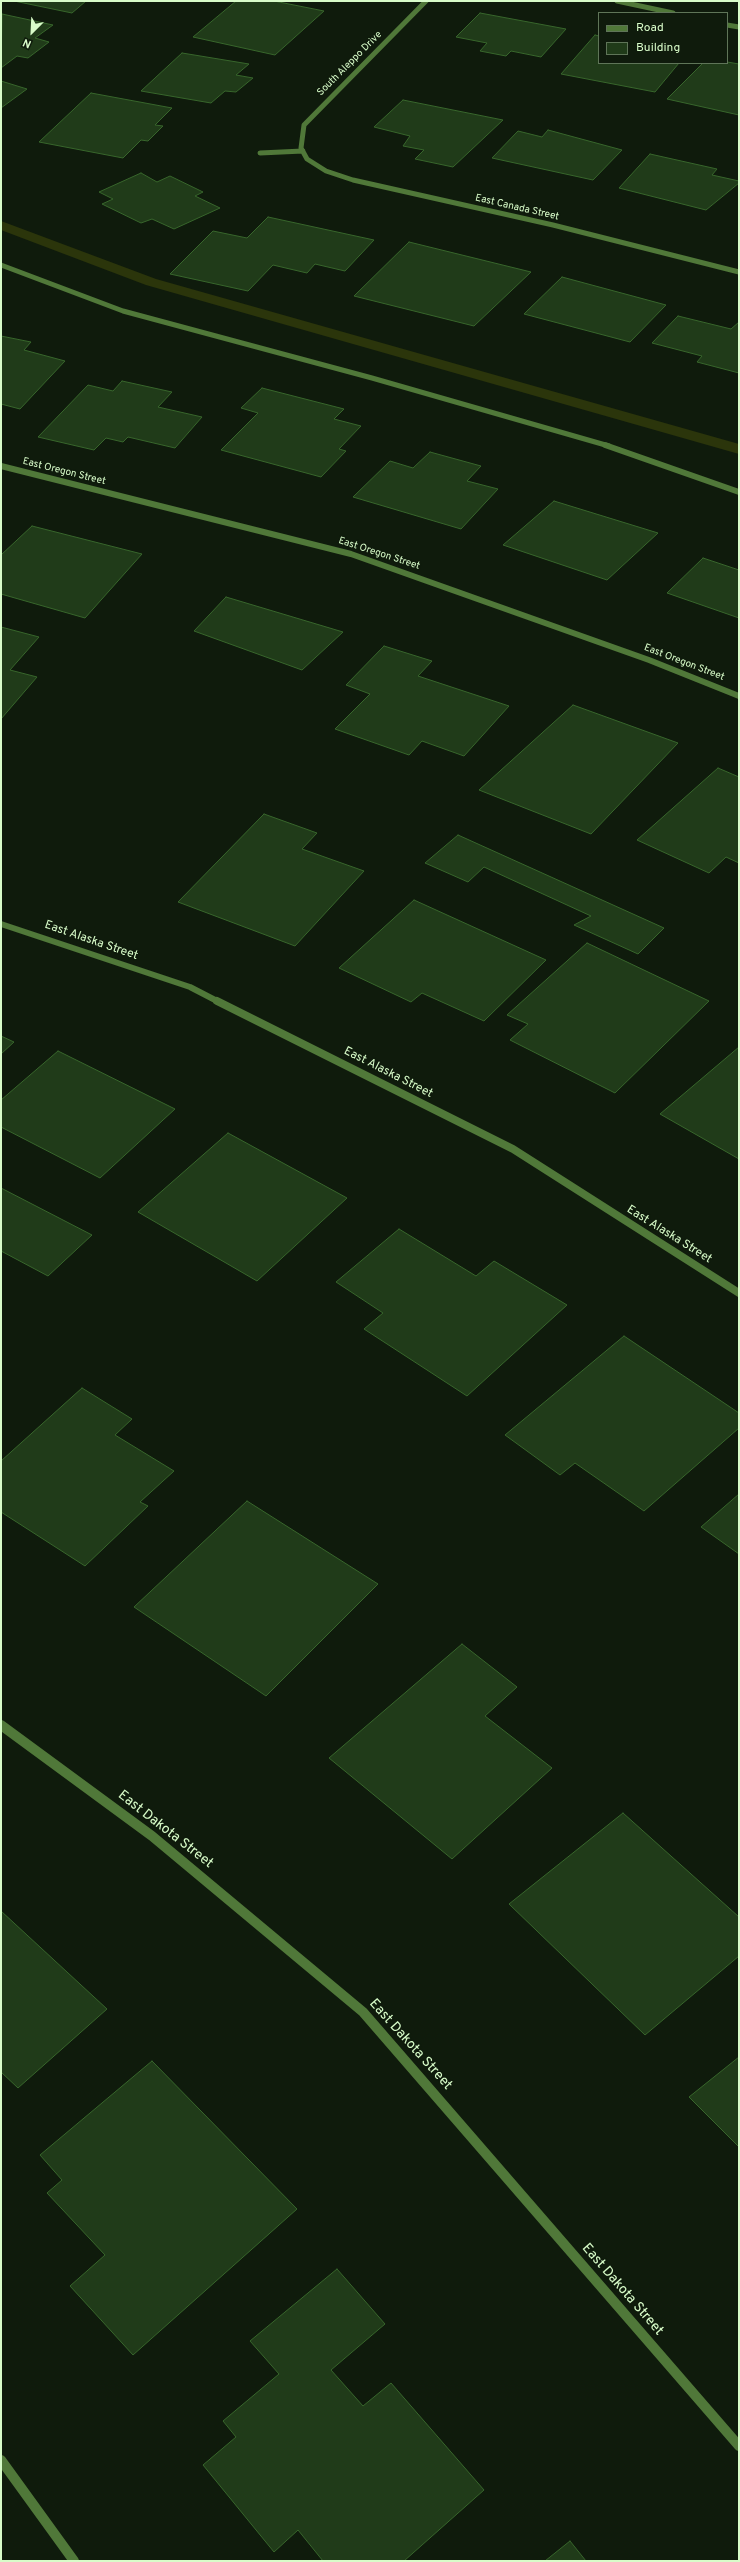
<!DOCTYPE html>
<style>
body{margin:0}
#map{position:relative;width:740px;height:2562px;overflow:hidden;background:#0f1b0c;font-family:Overpass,sans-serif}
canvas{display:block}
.frame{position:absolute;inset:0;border:2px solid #d8fcc9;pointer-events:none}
.legend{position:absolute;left:598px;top:12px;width:130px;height:52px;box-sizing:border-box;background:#0f1b0c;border:1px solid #5f7558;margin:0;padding:5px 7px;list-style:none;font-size:12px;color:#d8fcc9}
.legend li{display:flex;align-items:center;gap:8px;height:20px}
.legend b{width:20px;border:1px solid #5f7558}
.north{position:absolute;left:12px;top:12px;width:40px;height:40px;-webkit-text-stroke:3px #0f1b0c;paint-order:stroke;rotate:204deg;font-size:11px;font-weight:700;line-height:16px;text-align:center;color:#d8fcc9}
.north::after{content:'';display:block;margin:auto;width:14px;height:18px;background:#d8fcc9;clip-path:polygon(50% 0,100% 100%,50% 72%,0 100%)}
</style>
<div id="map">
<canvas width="740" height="2562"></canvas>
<div class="frame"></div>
<ul class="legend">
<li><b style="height:5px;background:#507839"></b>Road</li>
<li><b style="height:11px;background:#203b19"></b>Building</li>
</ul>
<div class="north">N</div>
</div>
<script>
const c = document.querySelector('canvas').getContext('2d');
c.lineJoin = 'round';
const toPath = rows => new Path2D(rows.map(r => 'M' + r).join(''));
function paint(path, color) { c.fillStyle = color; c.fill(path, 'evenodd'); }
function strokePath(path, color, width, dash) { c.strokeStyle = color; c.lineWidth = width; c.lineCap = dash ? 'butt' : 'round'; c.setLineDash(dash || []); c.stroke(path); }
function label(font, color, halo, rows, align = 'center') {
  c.font = font + ' Overpass,sans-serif'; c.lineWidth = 3; c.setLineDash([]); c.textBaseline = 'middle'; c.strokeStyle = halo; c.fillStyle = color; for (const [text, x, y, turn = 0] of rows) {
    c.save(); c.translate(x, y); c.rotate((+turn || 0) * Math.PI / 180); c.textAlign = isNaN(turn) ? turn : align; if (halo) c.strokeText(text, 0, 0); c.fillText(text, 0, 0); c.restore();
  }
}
paint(toPath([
 [1,221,156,279,739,444,739,454,146,285,1,230,1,221]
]), '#2b350b');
const building = toPath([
 [14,1,86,1,72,13,14,1],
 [236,1,274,1,324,11,275,55,193,37,236,1],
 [480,13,566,29,541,57,511,51,506,56,480,51,487,43,456,37,480,13],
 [2,14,53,25,35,38,49,42,28,58,17,56,1,68,2,14],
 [595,35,599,36,599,63,679,63,655,92,561,74,595,35],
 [182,53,249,64,236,75,253,78,236,92,225,91,211,103,141,91,182,53],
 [727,62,739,64,739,115,667,99,703,63,727,62],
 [1,81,27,89,1,108,1,81],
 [91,93,172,108,155,125,163,126,148,141,141,140,123,158,39,142,91,93],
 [403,100,503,120,453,167,415,159,424,150,403,146,410,136,374,127,403,100],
 [548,130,622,150,593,180,492,158,518,131,542,137,548,130],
 [650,154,717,169,712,175,739,181,739,183,706,210,619,188,650,154],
 [141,173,157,182,170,176,203,192,195,196,220,208,174,229,152,219,141,223,102,204,113,199,99,192,141,173],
 [268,217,374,240,345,271,315,264,307,273,273,265,248,291,170,274,213,231,247,238,268,217],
 [409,242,531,272,474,326,354,296,409,242],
 [562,277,666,305,630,342,524,314,562,277],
 [678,316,731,329,739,322,739,373,697,362,702,356,652,343,678,316],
 [1,336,31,342,24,350,65,361,20,409,1,404,1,336],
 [122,381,172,392,158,407,202,417,175,448,128,437,123,442,106,438,94,450,38,437,88,385,113,391,122,381],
 [262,388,344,409,334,419,361,426,339,449,346,451,321,477,221,450,258,413,241,408,262,388],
 [430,452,481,466,467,481,498,489,461,529,353,497,390,461,413,468,430,452],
 [554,501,658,533,607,580,503,545,554,501],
 [32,526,142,554,85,618,1,594,1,555,32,526],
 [703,558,739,570,739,618,667,593,703,558],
 [226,597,343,632,302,670,194,631,226,597],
 [1,627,39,637,10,670,37,677,1,719,1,627],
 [384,646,432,661,418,676,509,706,464,756,422,741,409,755,335,729,370,694,346,685,384,646],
 [573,705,678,743,591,834,479,790,573,705],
 [718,768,739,777,739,863,726,857,709,873,637,840,718,768],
 [264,814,317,833,302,849,364,871,295,946,178,902,264,814],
 [458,835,664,928,638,954,574,925,591,916,484,867,468,882,425,863,458,835],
 [414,900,546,960,484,1021,422,993,411,1002,339,968,414,900],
 [587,943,709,1001,615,1093,510,1040,528,1024,507,1015,587,943],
 [1,1036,14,1042,1,1054,1,1036],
 [739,1047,739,1159,660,1114,739,1047],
 [58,1051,175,1109,100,1178,1,1127,1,1100,58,1051],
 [228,1133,347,1198,257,1281,138,1212,228,1133],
 [1,1188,92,1235,48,1276,1,1251,1,1188],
 [399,1229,476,1276,494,1261,567,1305,467,1396,364,1329,383,1313,336,1282,399,1229],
 [624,1336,739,1413,739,1428,644,1511,575,1463,560,1475,505,1435,624,1336],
 [82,1388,132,1419,115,1435,174,1471,140,1502,148,1506,85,1566,1,1512,1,1461,82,1388],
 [739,1494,739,1554,701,1527,739,1494],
 [247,1501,378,1584,266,1696,134,1607,247,1501],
 [462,1644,517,1687,485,1716,552,1768,452,1859,329,1758,462,1644],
 [623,1813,739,1917,739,1956,645,2035,509,1904,623,1813],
 [1,1911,107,2009,18,2088,1,2072,1,1911],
 [739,2057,739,2147,689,2097,739,2057],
 [152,2061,297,2209,133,2355,70,2286,105,2255,47,2193,62,2180,40,2155,152,2061],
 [337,2269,385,2324,331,2370,363,2406,391,2383,484,2490,404,2561,323,2561,298,2530,274,2552,203,2465,236,2437,223,2421,279,2374,250,2341,337,2269],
 [570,2541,586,2561,545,2561,570,2541]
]);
paint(building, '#203b19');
strokePath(building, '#38662c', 1);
strokePath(toPath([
 [1,265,123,311,372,378,609,446]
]), '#507839', 5);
strokePath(toPath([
 [605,445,739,492]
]), '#507839', 6);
strokePath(toPath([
 [1,2460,74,2561]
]), '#507839', 10);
strokePath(toPath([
 [426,1,304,125,301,148,307,159,326,171,353,180,553,225,739,272],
 [617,1,673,13],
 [727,25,739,27],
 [260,153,303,151]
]), '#507839', 5);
strokePath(toPath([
 [1,466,351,554,649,660,739,696],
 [1,924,190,987,219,1002]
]), '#507839', 6);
strokePath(toPath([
 [217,1001,513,1149,739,1293]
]), '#507839', 8);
strokePath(toPath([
 [1,1725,152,1836,363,2012,739,2446]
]), '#507839', 10);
label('10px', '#d8fcc9', '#0f1b0c', [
 ["South Aleppo Drive",350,64,-45],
 ["East Canada Street",517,208,13],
 ["East Oregon Street",64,472,14],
 ["East Oregon Street",379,554,18],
 ["East Oregon Street",684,663,21]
]);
label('12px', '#d8fcc9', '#0f1b0c', [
 ["East Alaska Street",91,941,19],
 ["East Alaska Street",388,1073,27],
 ["East Alaska Street",669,1235,32]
]);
label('14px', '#d8fcc9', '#0f1b0c', [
 ["East Dakota Street",165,1830,38],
 ["East Dakota Street",410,2045,48],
 ["East Dakota Street",622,2290,49]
]);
</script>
